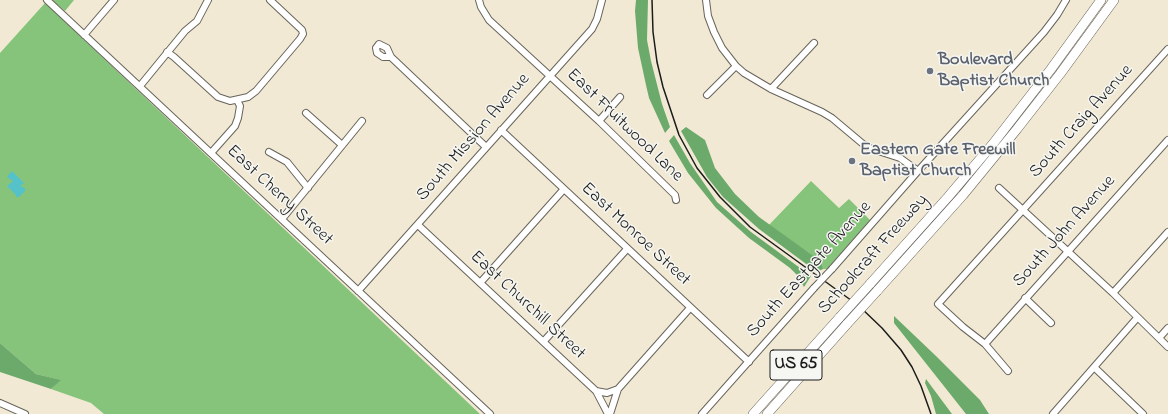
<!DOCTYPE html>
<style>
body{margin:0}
canvas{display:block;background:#f1e9d3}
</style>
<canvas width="1168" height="414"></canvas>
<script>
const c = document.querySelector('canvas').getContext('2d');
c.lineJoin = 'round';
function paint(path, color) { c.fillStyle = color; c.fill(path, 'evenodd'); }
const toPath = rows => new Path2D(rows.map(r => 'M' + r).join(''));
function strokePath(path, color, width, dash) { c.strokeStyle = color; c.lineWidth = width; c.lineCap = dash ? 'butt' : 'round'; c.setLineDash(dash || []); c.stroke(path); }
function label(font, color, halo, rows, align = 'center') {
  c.font = font + ' "Indie Flower",sans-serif'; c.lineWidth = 3; c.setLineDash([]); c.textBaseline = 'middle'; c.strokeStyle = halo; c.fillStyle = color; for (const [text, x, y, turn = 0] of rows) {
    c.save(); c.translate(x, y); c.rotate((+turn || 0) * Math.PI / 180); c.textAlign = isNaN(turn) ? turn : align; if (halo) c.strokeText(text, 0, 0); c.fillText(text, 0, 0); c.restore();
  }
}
paint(toPath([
 [52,0,74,0,65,11],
 [45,3,136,89,480,414,104,414,91,403,51,389,60,380,36,374,0,343,0,53],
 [811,181,839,208,849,199,870,220,827,269,823,269,822,262,769,225]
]), '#86c47b');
paint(toPath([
 [636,0,648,0,647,40,651,61,662,104,670,127,665,133,649,98,646,85,638,48,635,11],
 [686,127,705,140,715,168,735,194,759,217,822,262,823,269,817,272,759,229,723,197,707,177,681,131],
 [674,135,690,163,717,202,751,232,811,276,804,287,798,276,790,268,749,238,716,208,688,173,669,141],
 [894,316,936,356,980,400,989,414,966,414,894,323],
 [0,343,36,374,61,380,51,389,0,372],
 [926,379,952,414,936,414,931,396,925,383]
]), '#6caa6b');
paint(toPath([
 [12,171,24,183,20,186,25,188,25,191,19,197,16,197,16,195,7,186,13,181,7,177]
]), '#54c2c8');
const minor = toPath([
 [47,0,490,414],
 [479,0,481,7,489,20,599,121,675,195,676,200],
 [706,0,708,16,714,32,722,48,736,66,744,73,771,89,822,112,832,118,863,144,872,149,900,158,918,171],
 [84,35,114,0],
 [167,52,174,57,218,97,230,101,248,97,256,91,300,39,303,34,302,30,270,0],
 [391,57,387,48,379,44,376,48,377,53,383,57,391,57,486,147],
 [140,86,185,31,197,21,208,0],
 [771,89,814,43],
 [707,95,736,66],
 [306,113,342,145],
 [599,121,620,97],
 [501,130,749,362],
 [269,152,287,162,308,188],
 [211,153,235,126,238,118,240,106,237,100],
 [999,188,1113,293,1168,347],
 [282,219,362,121],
 [418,225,596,391,608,414],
 [832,269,918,171,1044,32,1057,15,1066,0],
 [480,283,564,189],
 [358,291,592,29,597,19,602,0],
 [1113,293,1168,232],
 [1025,298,1051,323],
 [1159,338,1168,328],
 [544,341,627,249],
 [985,344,1168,140],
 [1094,367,1143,414],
 [1008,371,985,344,963,327,938,304,1168,49],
 [596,391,607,393,618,389],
 [0,403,25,414],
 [610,414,618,389,690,308],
 [702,414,814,288],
 [1053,414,1137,318]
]);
const highway = toPath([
 [870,284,948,197,992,145,1051,69,1101,0],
 [877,291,963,195,1017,129,1060,74,1114,0],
 [753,414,840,317],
 [767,414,847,324]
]);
strokePath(minor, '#67645c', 8);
strokePath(highway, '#67645c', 10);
strokePath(minor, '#fff', 6);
strokePath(highway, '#fff', 9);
strokePath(toPath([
 [652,0,653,32,657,62,663,87,679,135,697,168,720,197,750,227,859,306,882,328,901,350,912,367,921,386,931,414]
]), '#1c1c1c', 1.5);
const minorBridge = toPath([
 [814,288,832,269]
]);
const highwayBridge = toPath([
 [840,317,870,284],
 [847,324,877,291]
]);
strokePath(minorBridge, '#67645c', 8, []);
strokePath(highwayBridge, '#67645c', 10, []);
strokePath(minorBridge, '#fff', 6);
strokePath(highwayBridge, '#fff', 9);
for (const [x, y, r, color] of [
 [930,71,4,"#6b7280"],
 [852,161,4,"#6b7280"]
]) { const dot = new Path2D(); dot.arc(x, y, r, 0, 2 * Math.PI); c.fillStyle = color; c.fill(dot); strokePath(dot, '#f6f6f2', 1.5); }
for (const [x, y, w] of [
 [796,365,52]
]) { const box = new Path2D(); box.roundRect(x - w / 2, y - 15, w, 30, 3); c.fillStyle = '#f6f6f2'; c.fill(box); strokePath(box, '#1c1c1c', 1); }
label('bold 17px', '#1c1c1c', null, [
 ["US 65",796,365]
]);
label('bold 18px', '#5b616d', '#f6f6f2', [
 ["Boulevard",938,61],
 ["Baptist Church",938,82],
 ["Eastern Gate Freewill",860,151],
 ["Baptist Church",860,172]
], 'left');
label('18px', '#1c1c1c', '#f6f6f2', [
 ["South Craig Avenue",1082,122,-48],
 ["East Fruitwood Lane",624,126,44],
 ["South Mission Avenue",474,138,-49],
 ["East Cherry Street",279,196,43],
 ["South John Avenue",1065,232,-48],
 ["East Monroe Street",635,235,43],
 ["Schoolcraft Freeway",874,255,-48],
 ["South Eastgate Avenue",810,270,-48],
 ["East Churchill Street",527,306,43]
]);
</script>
